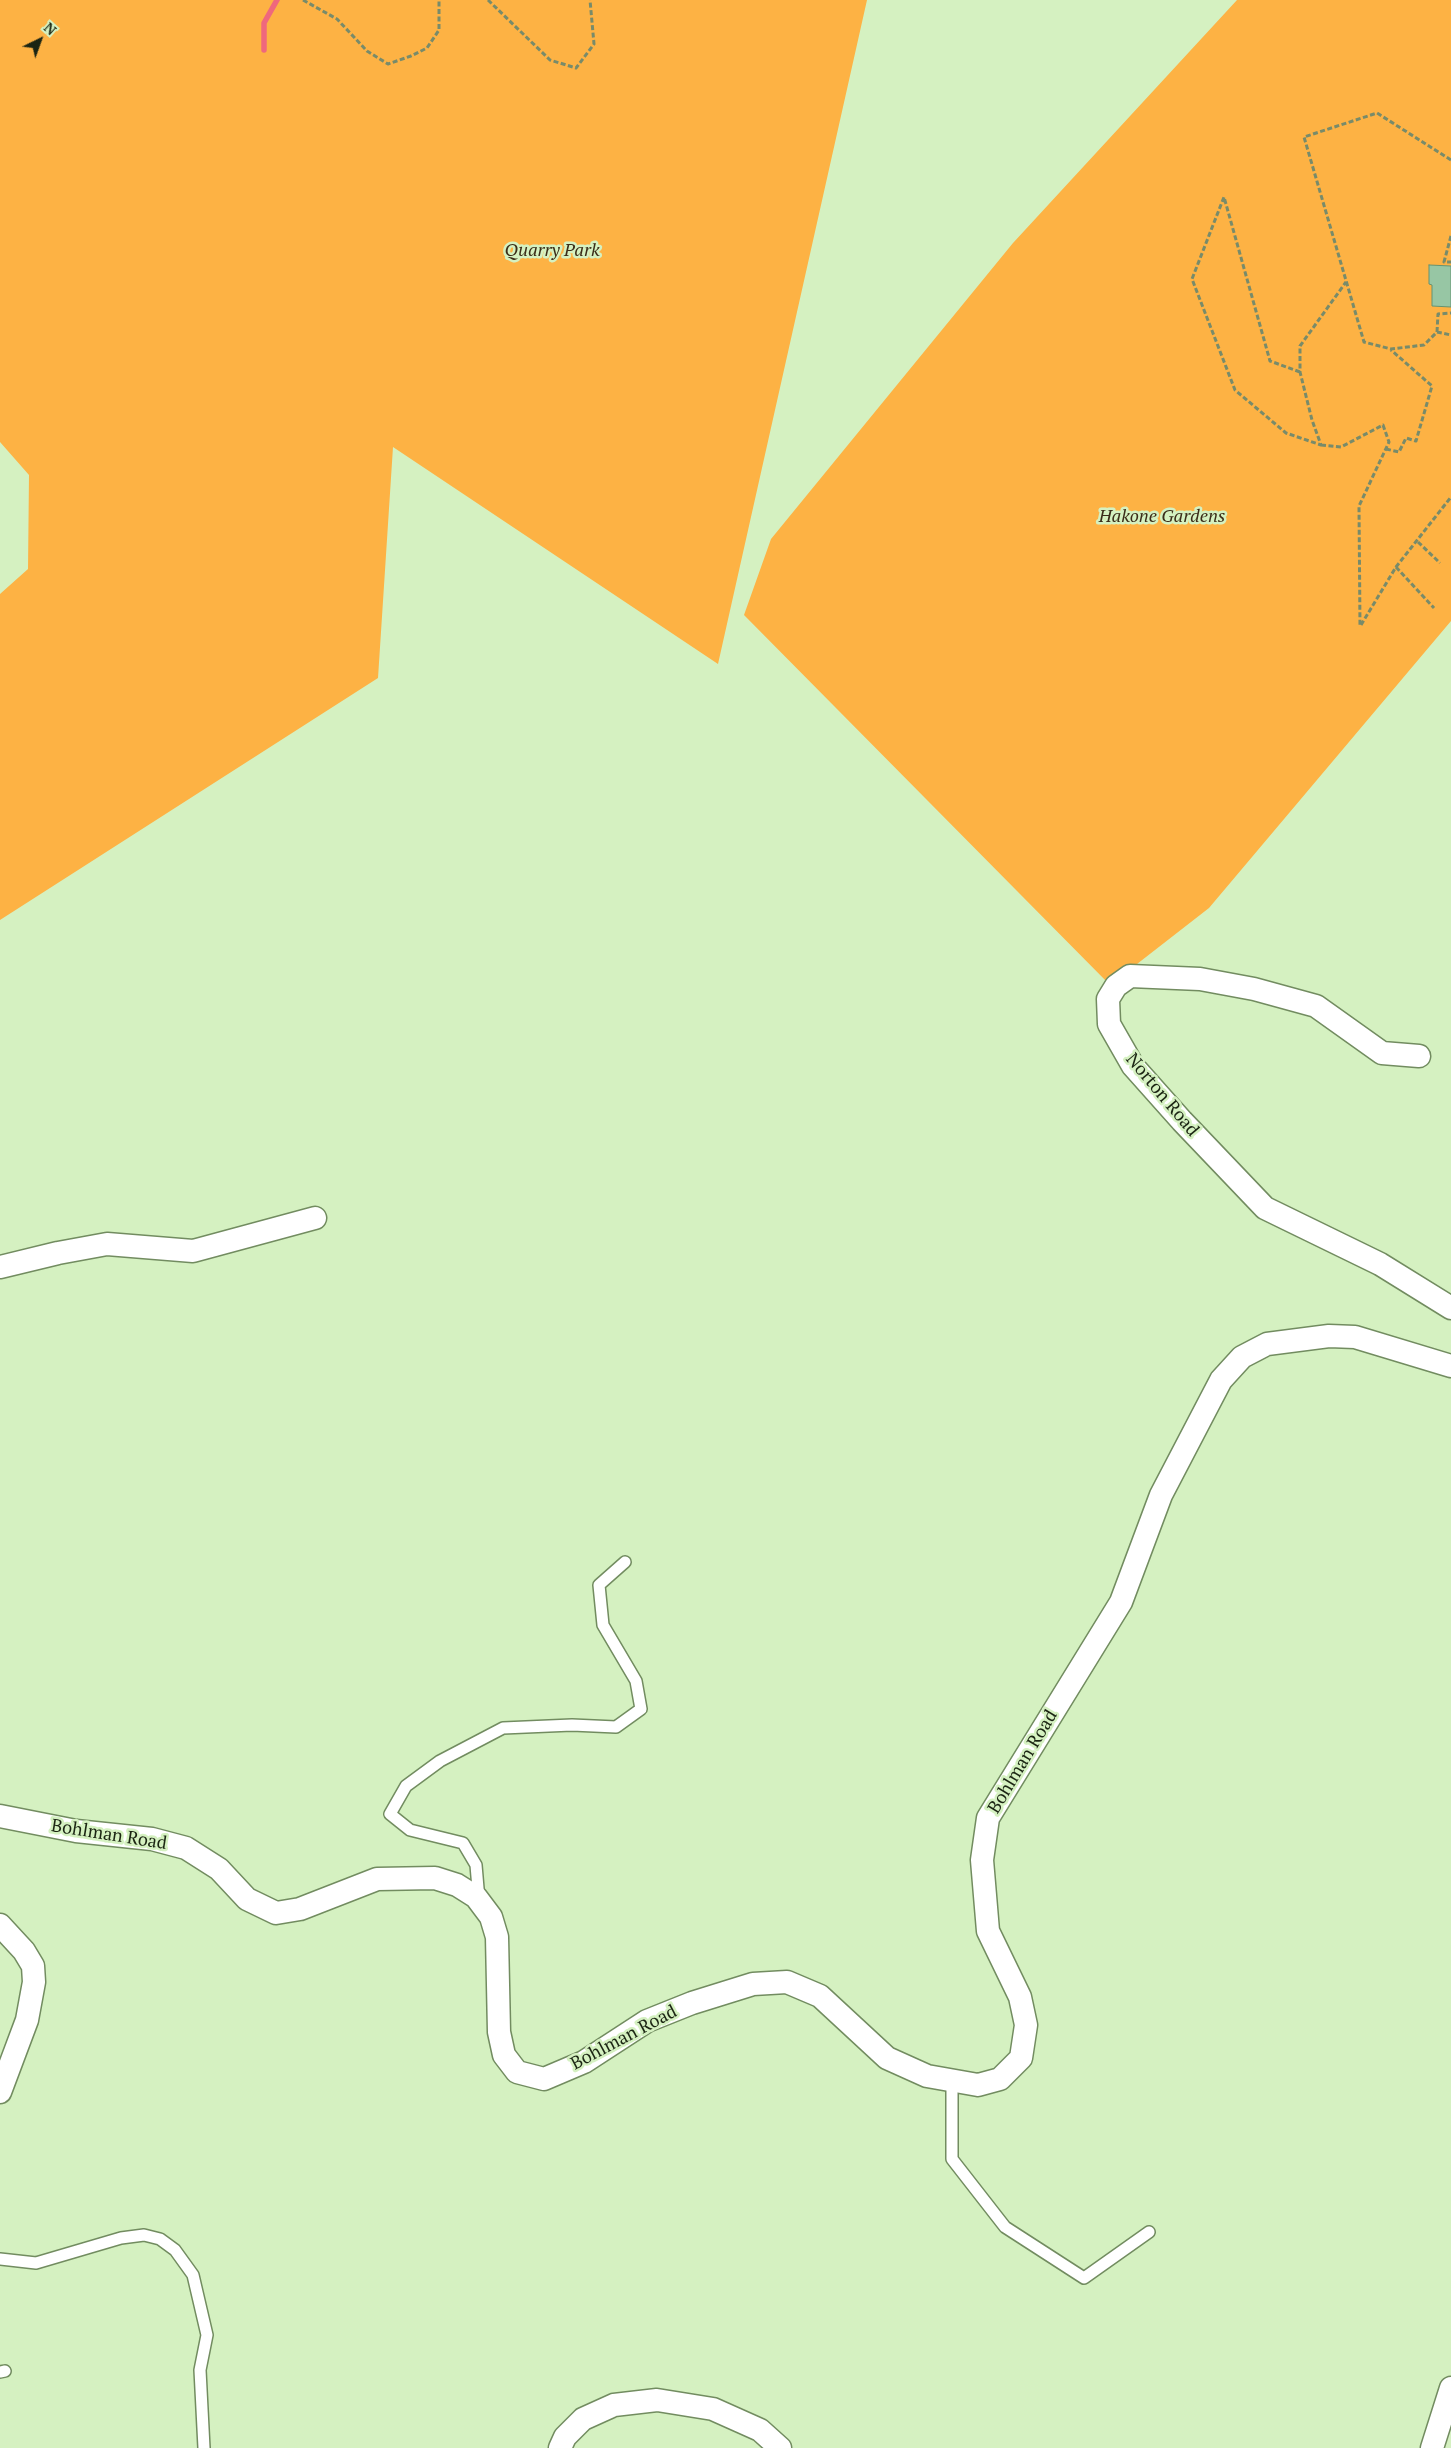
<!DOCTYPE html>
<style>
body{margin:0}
#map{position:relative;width:1451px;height:2448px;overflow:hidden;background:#d5f1c1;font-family:"PT Serif",serif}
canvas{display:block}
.north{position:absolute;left:15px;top:15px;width:50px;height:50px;-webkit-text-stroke:4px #d5f1c1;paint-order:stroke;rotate:42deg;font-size:14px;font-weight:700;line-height:20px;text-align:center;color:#1b2513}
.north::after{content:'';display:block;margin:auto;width:18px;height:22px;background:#1b2513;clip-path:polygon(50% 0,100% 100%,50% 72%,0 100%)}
</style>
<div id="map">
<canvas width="1451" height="2448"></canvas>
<div class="north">N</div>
</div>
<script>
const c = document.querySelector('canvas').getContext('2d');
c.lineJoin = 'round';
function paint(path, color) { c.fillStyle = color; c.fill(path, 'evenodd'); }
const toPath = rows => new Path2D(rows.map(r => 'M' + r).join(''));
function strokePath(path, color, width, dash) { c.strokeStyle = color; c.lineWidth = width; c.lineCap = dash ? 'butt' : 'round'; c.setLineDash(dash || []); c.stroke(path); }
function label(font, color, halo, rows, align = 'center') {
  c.font = font + ' "PT Serif",serif'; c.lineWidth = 5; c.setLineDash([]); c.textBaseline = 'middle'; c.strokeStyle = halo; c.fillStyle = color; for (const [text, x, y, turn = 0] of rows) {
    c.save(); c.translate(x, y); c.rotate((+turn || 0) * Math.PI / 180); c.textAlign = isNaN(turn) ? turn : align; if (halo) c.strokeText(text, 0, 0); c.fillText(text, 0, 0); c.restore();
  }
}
paint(toPath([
 [0,0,867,0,718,664,393,447,378,678,0,920,0,594,28,569,29,475,0,442],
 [1237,0,1451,0,1451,621,1209,908,1110,985,744,615,771,539,1013,243]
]), '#fdb244');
strokePath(toPath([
 [264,50,264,23,277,0]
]), '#ef687d', 5.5);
const building = toPath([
 [1429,265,1451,266,1451,307,1432,306,1432,285,1429,284,1429,265]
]);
paint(building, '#97c6a4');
strokePath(building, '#659372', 1);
const lane = toPath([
 [479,1900,476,1865,463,1843,410,1830,390,1814,406,1786,440,1761,503,1728,572,1725,616,1727,641,1709,636,1681,603,1625,599,1585,625,1562],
 [952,2081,952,2159,1005,2227,1084,2278,1149,2232],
 [0,2259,36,2263,121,2238,144,2235,160,2239,175,2250,193,2275,207,2335,200,2370,204,2448],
 [0,2372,5,2371]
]);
const street = toPath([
 [1419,1056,1382,1053,1316,1006,1254,989,1200,979,1130,976,1116,986,1108,999,1109,1024,1133,1066,1182,1121,1265,1208,1380,1264,1451,1308],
 [0,1267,58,1253,107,1244,193,1251,315,1218],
 [0,1816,76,1831,152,1839,186,1848,219,1869,247,1899,276,1913,300,1909,377,1879,435,1878,457,1885,476,1897,491,1917,497,1937,499,2032,504,2055,517,2072,544,2079,584,2062,647,2021,692,2003,753,1984,787,1982,820,1996,887,2058,927,2076,978,2085,1000,2079,1021,2058,1026,2025,1020,1997,988,1931,982,1860,988,1818,1121,1602,1161,1495,1221,1380,1242,1357,1267,1344,1329,1336,1355,1337,1451,1366],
 [0,1925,24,1951,33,1966,34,1982,27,2020,0,2092],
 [560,2448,565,2437,583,2419,614,2405,657,2400,713,2409,760,2430,780,2448],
 [1432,2448,1451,2388]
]);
strokePath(lane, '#728c60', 14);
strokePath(street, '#728c60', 25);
strokePath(toPath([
 [303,0,337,19,367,51,388,64,411,56,427,48,439,30,439,0],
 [488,0,550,60,576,68,594,44,590,0],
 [1451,160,1377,113,1304,137,1364,342,1391,349,1424,345,1437,332,1451,335],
 [1451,236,1444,262,1451,262],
 [1437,332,1438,314,1451,313],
 [1300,372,1270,361,1224,197,1192,279,1235,390,1286,433,1321,445,1312,420,1300,372,1300,346,1346,282],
 [1321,445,1341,447,1383,425,1389,442,1359,506,1360,626],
 [1386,449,1399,452,1406,438,1416,441,1432,386,1391,350],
 [1418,542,1440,563],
 [1396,567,1434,608],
 [1361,625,1396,567,1451,497]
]), '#788b6a', 3, [5, 2.5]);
strokePath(lane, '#fff', 11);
strokePath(street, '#fff', 22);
label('italic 18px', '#3b2c18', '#d5f1c1', [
 ["Quarry Park",552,251],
 ["Hakone Gardens",1162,517]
]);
label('18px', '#1b2513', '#d5f1c1', [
 ["Norton Road",1162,1095,50],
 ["Bohlman Road",1023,1762,-59],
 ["Bohlman Road",109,1835,9],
 ["Bohlman Road",624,2038,-28]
]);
</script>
